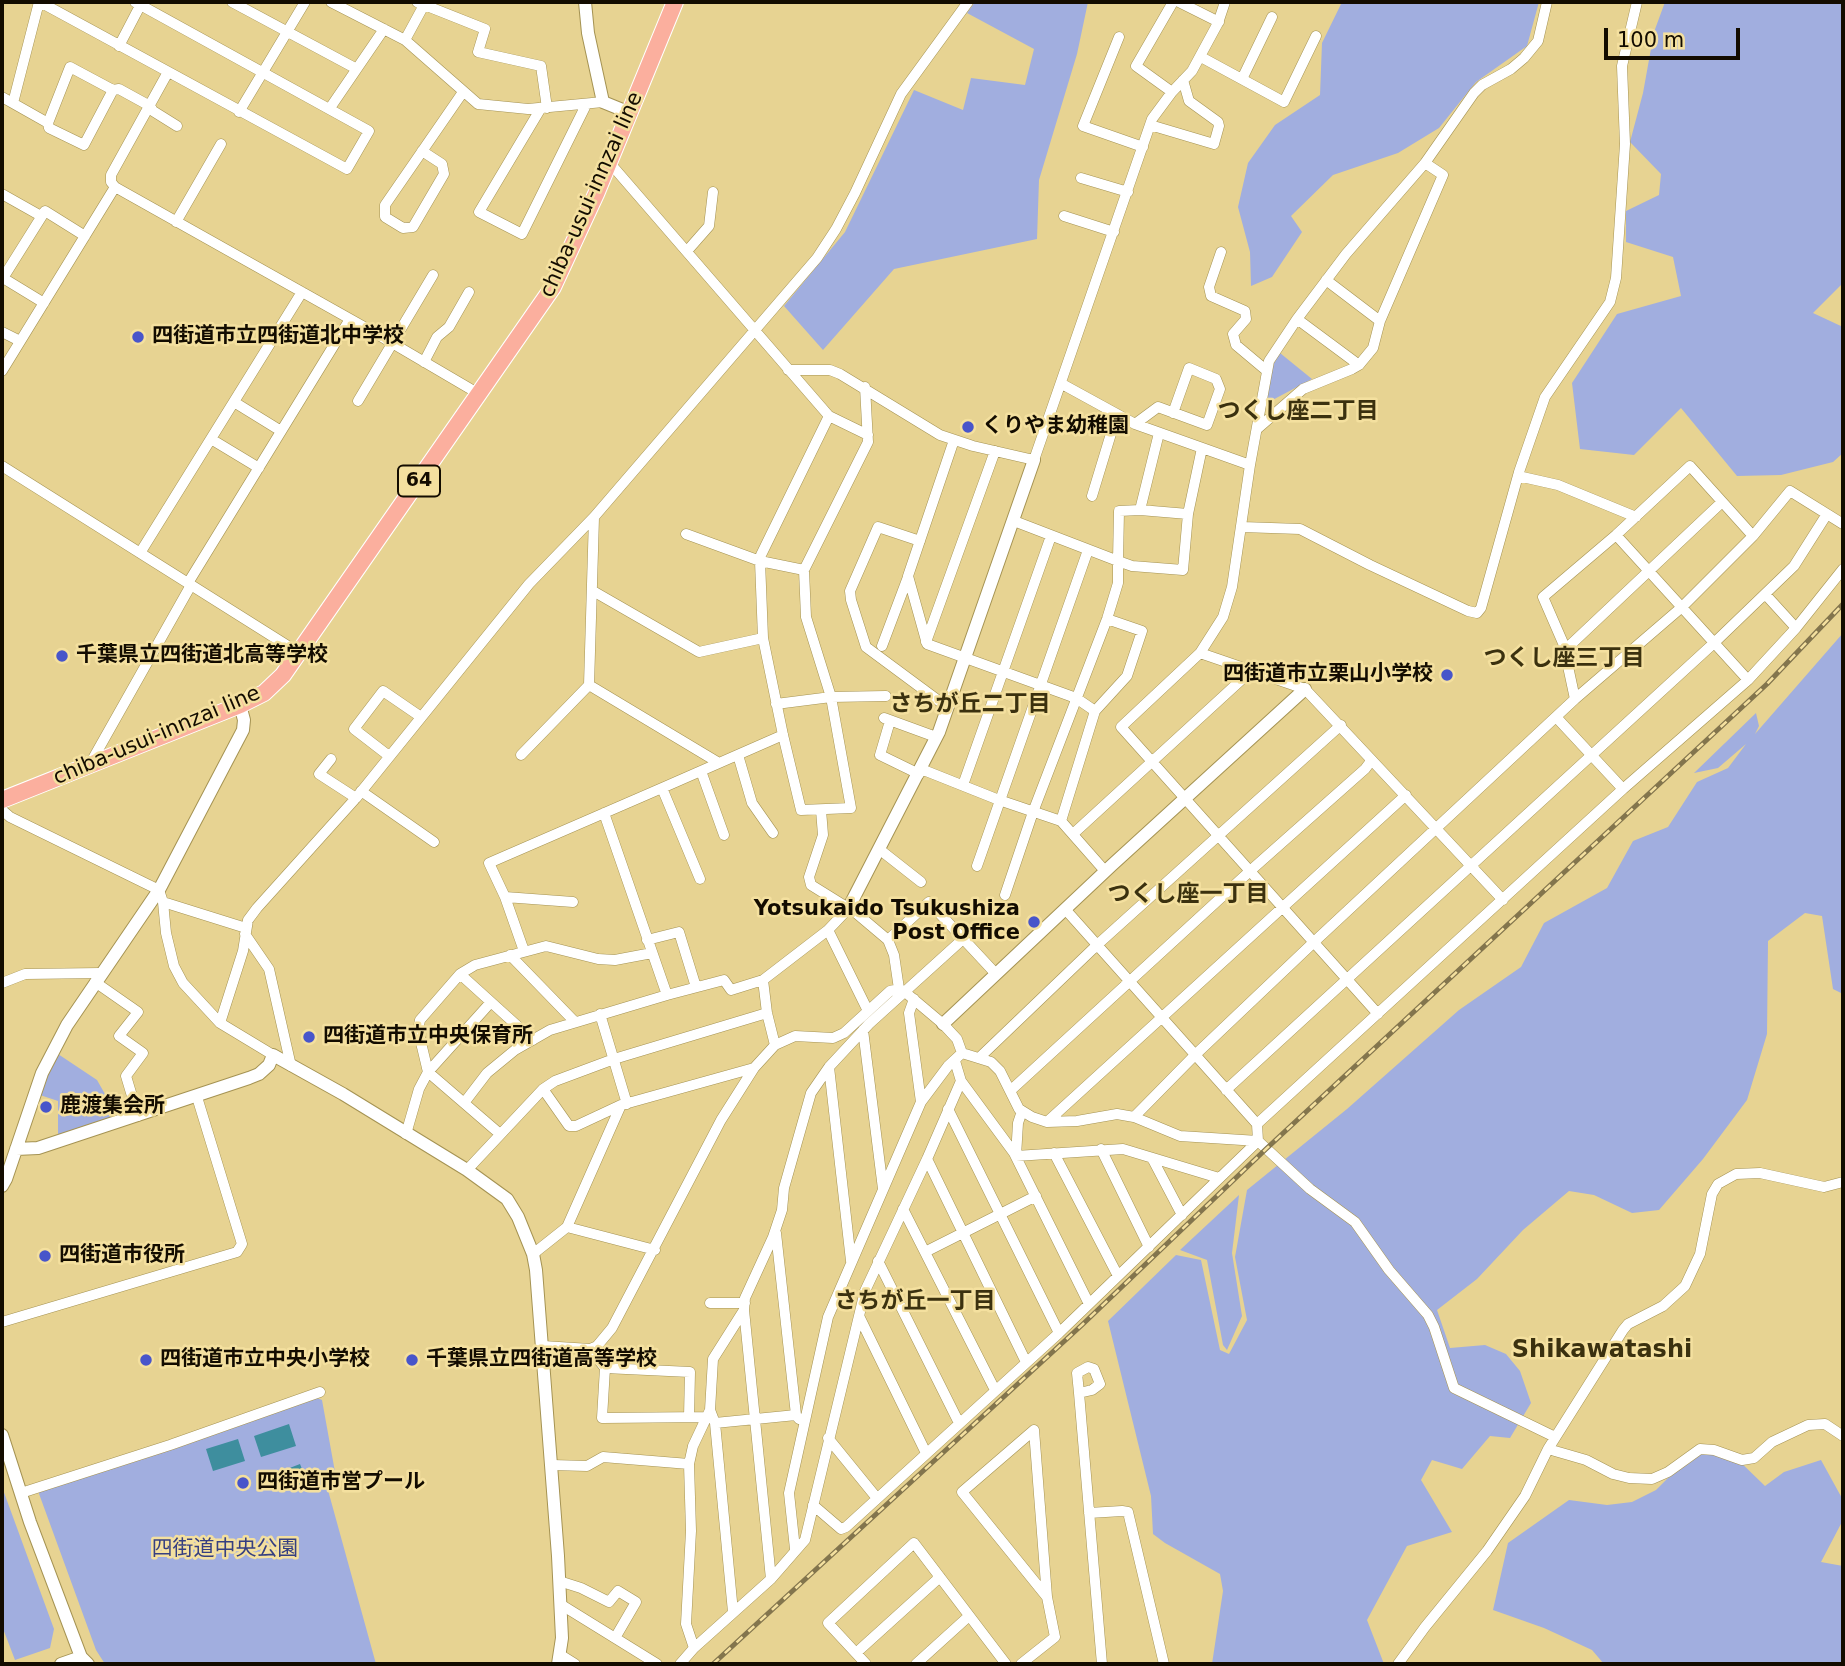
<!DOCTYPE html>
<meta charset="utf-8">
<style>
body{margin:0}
#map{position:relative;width:1845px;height:1666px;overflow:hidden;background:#e7d392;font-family:"DejaVu Sans",sans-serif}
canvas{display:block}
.frame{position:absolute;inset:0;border:4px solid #130c00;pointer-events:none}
.scale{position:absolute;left:1604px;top:28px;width:136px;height:32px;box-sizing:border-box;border:4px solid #130c00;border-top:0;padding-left:9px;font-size:21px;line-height:24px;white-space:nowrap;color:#130c00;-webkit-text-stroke:5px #f4e09f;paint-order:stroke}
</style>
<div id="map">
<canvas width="1845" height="1666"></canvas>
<div class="frame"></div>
<div class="scale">100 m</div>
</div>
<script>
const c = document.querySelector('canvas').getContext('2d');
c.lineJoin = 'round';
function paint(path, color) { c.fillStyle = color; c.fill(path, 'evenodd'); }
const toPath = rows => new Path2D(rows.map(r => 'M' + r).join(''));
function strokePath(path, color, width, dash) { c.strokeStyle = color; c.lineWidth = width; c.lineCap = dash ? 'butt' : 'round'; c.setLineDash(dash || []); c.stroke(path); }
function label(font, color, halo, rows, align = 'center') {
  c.font = font + ' "DejaVu Sans","Noto Sans JP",sans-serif'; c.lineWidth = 5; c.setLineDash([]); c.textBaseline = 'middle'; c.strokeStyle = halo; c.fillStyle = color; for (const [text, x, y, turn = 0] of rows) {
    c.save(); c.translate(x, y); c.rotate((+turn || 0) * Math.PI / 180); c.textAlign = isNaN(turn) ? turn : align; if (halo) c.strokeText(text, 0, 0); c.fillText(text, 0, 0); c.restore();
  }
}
paint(toPath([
 [975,2,1088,2,1077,54,1039,180,1037,239,894,269,823,350,784,306,845,232,914,90,963,110,971,78,1025,85,1034,49,967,13],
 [1342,2,1539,2,1527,46,1476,82,1439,128,1398,153,1333,175,1291,216,1302,232,1272,277,1251,286,1250,252,1238,207,1248,163,1275,125,1320,95,1322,43],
 [1665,2,1843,2,1843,283,1813,313,1843,327,1843,453,1833,462,1781,475,1737,476,1681,408,1634,455,1580,449,1572,383,1617,314,1681,296,1673,257,1626,242,1626,211,1659,195,1661,174,1630,142,1643,93,1654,32],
 [1280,353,1312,379,1265,404,1273,365],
 [1843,633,1843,994,1833,989,1822,916,1805,913,1768,941,1767,1034,1747,1100,1703,1159,1659,1210,1632,1213,1594,1195,1569,1191,1523,1230,1477,1279,1437,1310,1450,1348,1485,1345,1506,1354,1520,1371,1531,1403,1510,1438,1490,1436,1462,1469,1432,1460,1421,1480,1452,1532,1407,1546,1367,1620,1384,1664,1212,1664,1223,1591,1220,1574,1165,1543,1153,1534,1151,1496,1108,1321,1176,1255,1201,1260,1220,1350,1229,1354,1247,1320,1235,1257,1247,1190,1347,1109,1459,1010,1521,967,1544,923,1607,888,1633,841,1668,827,1697,782,1728,768,1746,744,1718,768,1694,773,1756,713,1759,726,1755,734],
 [58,1054,97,1080,118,1117,58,1140,58,1101,40,1095,41,1083],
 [1239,1195,1232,1253,1242,1316,1227,1350,1223,1345,1207,1260,1180,1250],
 [317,1398,322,1400,335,1472,326,1483,376,1664,105,1664,96,1650,38,1491],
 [1711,1445,1731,1453,1765,1486,1784,1472,1821,1460,1843,1500,1843,1520,1821,1562,1843,1566,1843,1664,1604,1664,1592,1650,1544,1628,1493,1610,1508,1543,1569,1500,1607,1505,1632,1502,1656,1490,1684,1462],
 [2,1487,54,1629,50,1648,15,1660,2,1626]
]), '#a1aedf');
paint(toPath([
 [289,1424,296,1446,261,1457,254,1436],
 [238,1439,245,1461,213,1471,206,1449],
 [300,1464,307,1482,281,1492,274,1474]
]), '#3e8e9e');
const minor = toPath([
 [40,2,347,169,369,131,135,2],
 [232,2,355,68],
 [331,2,405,40,478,104,528,109,603,102],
 [417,2,485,29,478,52,541,66,547,108],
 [1179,2,1219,22],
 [1119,37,1083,126,1143,147],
 [405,40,424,5],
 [119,46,142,2],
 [1201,57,1284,102,1316,36],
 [1242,79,1272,17],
 [1172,92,1136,66,1173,2],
 [2,97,48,123,49,128,84,145,113,90,119,89,150,106,153,111,177,126],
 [13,103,39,2],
 [330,108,384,29],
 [541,108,479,212,522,234,586,105],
 [239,112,305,2],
 [48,123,70,67,113,90],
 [1150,125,1214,144,1219,126,1218,122,1189,101,1183,80],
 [422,151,442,164,444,174,413,227,403,228,385,217,385,205,463,92],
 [609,162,829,416,868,435],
 [1081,178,1128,192],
 [115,187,111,182,111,175,168,72],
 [2,194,41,216],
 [1064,216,1114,232],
 [176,222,221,144],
 [687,251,709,226,713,192],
 [1221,252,1209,287,1211,296,1245,311,1246,319,1233,334,1236,345,1267,371],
 [1326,280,1380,321],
 [44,303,3,278,45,211,85,236],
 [1297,319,1359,365],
 [2,332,20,341],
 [424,362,437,337,449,327,469,292],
 [788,370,830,370,840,374,940,435,973,446,1034,460,1152,119,1172,92,1192,71,1218,23,1225,2],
 [2,371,115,187,375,333,479,394],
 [1062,384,1135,424,1250,465],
 [358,401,433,275],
 [234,402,281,431],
 [829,416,761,555,760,561,763,638,783,735,801,810,851,808,831,697,806,617,804,570,868,442,865,387],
 [1135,424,1158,407,1207,425,1220,389,1216,379,1189,368,1173,413],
 [1257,429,1303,389,1352,369,1359,365,1373,348,1380,321,1443,175,1425,163],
 [211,439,259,468],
 [954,440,908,576,927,644,1076,698,1095,711],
 [2,466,299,653],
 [1518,476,1558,485,1636,517],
 [1092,496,1117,414],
 [1140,510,1159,433],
 [1188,514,1140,510,1119,511,1118,561,1132,566,1183,570,1188,514,1202,448],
 [594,517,589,685,719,763],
 [1242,527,1300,529,1370,565,1468,611,1477,613,1481,608,1519,472,1545,397,1610,302,1616,278,1625,144,1622,66,1637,2],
 [686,534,760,561,804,570],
 [920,541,878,527,850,591,851,600,866,647,947,707],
 [140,553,302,292],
 [188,583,350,319],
 [593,591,699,652,763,638],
 [1765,594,1796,628],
 [926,642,995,451],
 [882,646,908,577],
 [1565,650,1722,502],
 [1200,653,1305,689,1503,900],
 [1748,680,1796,628,1843,569],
 [1575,699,1563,643,1543,597,1616,535,1690,466,1753,536],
 [776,704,831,697,886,696],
 [1556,717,1623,789],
 [884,718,936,737],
 [890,721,880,755,919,774],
 [521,755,589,685],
 [738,755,752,803,773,833],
 [389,756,354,729,383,691,421,717],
 [331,759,319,774,356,798],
 [90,764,191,585],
 [921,769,999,800,1061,821,1105,871],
 [701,771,724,835],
 [963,785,1051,536],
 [361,791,434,842],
 [2,810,10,817,159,890,163,902,166,933,174,966,183,983,220,1023,273,1055],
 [821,810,823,835,809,877,811,885,856,913,888,940,894,955,899,989],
 [604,813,667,995],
 [1061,821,1095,711,1127,676,1142,631,1107,619],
 [1073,834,1252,670],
 [879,849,921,882],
 [977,866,1088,550],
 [700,879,662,788,783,735],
 [1005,895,1033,812,1107,619,1118,583,1118,561,1014,521],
 [505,897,573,902],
 [163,902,246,928],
 [1065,909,1257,1124],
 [828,930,868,1011],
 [245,934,269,969,291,1066],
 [647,940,679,932,696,987],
 [888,940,929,902,996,974],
 [524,951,505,897,489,863,662,788],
 [510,955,575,1022],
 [460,974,533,1040],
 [763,980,767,1013,775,1045],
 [95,982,138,1012,119,1036,143,1053,126,1076,138,1116],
 [2,983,25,974,101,973],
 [914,999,909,1013,921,1102],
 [600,1014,627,1104],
 [1378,1014,1121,727,1200,653,1223,617,1232,587,1250,465,1269,361,1297,319,1346,254,1425,163,1474,93,1482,85,1511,69,1524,58,1538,41,1547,2],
 [220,1023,243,951,248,920,257,908,356,798,529,584,594,517,817,258,836,229,855,193,901,94,968,2],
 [863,1030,883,1189],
 [962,1053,991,1062,1000,1071,1019,1109,1032,1117,1047,1122,1077,1121,1117,1114,1134,1117,1180,1136,1258,1141,1310,1189,1355,1222,1389,1270,1428,1315,1434,1327,1454,1388,1555,1437],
 [979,1058,1097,945,1341,725],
 [955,1061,961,1081,1014,1153,1089,1304],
 [829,1067,851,1261],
 [543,1089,569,1126,576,1126,621,1105,754,1068],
 [1226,1090,1714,643,1794,566,1827,514],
 [1010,1091,1250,871,1365,769,1371,761],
 [464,1103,487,1073,515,1050,550,1030,667,995,724,980,731,990,763,980,828,930,848,909],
 [948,1109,1059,1333],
 [1022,1111,1018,1123,1016,1156,1123,1149,1219,1178],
 [1134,1117,1195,1055,1314,942,1575,699,1682,607,1753,536,1790,491,1843,524],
 [1047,1122,1406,795],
 [406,1134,419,1089,428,1072,491,1002],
 [500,1134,428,1072,418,1030,420,1020,460,974,475,965,546,946,598,959,615,960,652,953],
 [1258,1141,1257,1124,1623,789,1748,680,1616,535],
 [1101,1149,1149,1247],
 [1054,1153,1118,1276],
 [1152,1158,1182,1215],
 [927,1159,1026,1362],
 [467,1170,543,1089,555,1081,614,1059,767,1013],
 [903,1209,995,1390],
 [567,1227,655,1250],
 [776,1233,796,1415],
 [925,1252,1036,1196],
 [533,1254,567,1227,621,1105],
 [878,1261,959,1423],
 [710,1303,745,1303],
 [859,1316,926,1453],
 [2,1322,237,1252,242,1244,197,1097],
 [543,1346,590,1349,597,1346,612,1328,721,1120,754,1068,775,1045,795,1036,833,1038,844,1033,890,991,899,989,905,992,943,1024,957,1039,962,1053],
 [590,1349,605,1368,602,1418,707,1417],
 [605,1368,690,1372,689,1417],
 [1079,1393,1092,1390,1100,1384,1094,1369,1088,1367,1077,1373,1079,1393,1102,1664],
 [710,1410,715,1423,733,1612],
 [715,1423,796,1415,799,1419],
 [1034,1430,962,1492,1047,1597],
 [828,1438,876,1497],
 [1548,1449,1586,1460,1613,1474,1629,1478,1652,1479,1668,1472,1700,1449,1714,1450,1742,1460,1754,1458,1772,1442,1808,1425,1825,1424,1843,1436],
 [552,1465,587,1466,603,1457,689,1464],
 [21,1493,170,1445,320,1392],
 [813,1505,841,1529,846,1527,1059,1333,1258,1141],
 [1089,1513,1122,1511,1128,1512,1164,1664],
 [795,1549,789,1493,828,1317,921,1102,948,1066,962,1053],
 [771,1579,744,1310,745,1298,773,1237,782,1210,784,1188,811,1093,829,1067,869,1024,963,939],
 [559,1581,581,1588,609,1602,618,1591,636,1602,615,1638,560,1604],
 [615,1638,657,1664],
 [694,1648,686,1624,691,1531,689,1464,693,1446,710,1410,713,1359,744,1310],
 [856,1653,940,1577],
 [559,1654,575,1664],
 [680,1664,694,1648,771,1579,805,1540,865,1291,927,1159,961,1081],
 [866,1664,828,1623,914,1543,1006,1664],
 [916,1664,969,1616],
 [1021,1664,1055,1637,1047,1597,1034,1430],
 [1398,1664,1425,1627,1487,1551,1525,1496,1548,1449,1623,1330,1628,1324,1663,1306,1685,1286,1700,1254,1712,1194,1718,1184,1736,1174,1760,1173,1824,1187,1843,1182]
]);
const tertiary = toPath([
 [585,2,588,33,603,102,630,113],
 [848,909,939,732,1034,460],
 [943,1024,1112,865,1305,689],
 [16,1149,38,1148,249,1078,259,1074,269,1065,273,1055,343,1094,467,1170,507,1199,518,1217,533,1254,536,1270,558,1556,562,1638,558,1664],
 [2,1186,6,1179,42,1073,67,1025,159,890,243,730,244,720,240,705],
 [2,1435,30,1522,81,1657,88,1664],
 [61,1664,81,1657]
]);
const primary = toPath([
 [2,800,240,705,264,693,283,675,553,287,596,194,675,2]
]);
strokePath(minor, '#a59353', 11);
strokePath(tertiary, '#a59353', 14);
strokePath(primary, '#fff', 18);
strokePath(minor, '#fff', 10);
strokePath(tertiary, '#fff', 12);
strokePath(primary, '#fbaf9e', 16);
const rail = toPath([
 [713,1664,1083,1324,1266,1149,1767,684,1843,604]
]);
strokePath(rail, '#83754d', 5);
strokePath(rail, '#f4e09f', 2.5, [8]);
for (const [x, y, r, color] of [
 [138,337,7,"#4855ca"],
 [968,427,7,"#4855ca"],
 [62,656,7,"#4855ca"],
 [1447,675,7,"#4855ca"],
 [1034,922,7,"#4855ca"],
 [309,1037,7,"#4855ca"],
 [46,1107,7,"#4855ca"],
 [45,1256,7,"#4855ca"],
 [146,1360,7,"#4855ca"],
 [412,1360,7,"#4855ca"],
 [243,1483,7,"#4855ca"]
]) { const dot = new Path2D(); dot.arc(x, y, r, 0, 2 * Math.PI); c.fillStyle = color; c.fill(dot); strokePath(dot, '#f4e09f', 2.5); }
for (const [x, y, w] of [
 [419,481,42]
]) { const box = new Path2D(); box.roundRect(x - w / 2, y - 15.5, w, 31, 5); c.fillStyle = '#f4e09f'; c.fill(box); strokePath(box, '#130c00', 2); }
label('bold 19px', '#130c00', null, [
 ["64",419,481]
]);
label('21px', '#130c00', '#f4e09f', [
 ["chiba-usui-innzai line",592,195,-66],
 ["chiba-usui-innzai line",157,736,-23]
]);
label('bold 21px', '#130c00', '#f4e09f', [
 ["四街道市立四街道北中学校",152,337],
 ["くりやま幼稚園",982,427],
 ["千葉県立四街道北高等学校",76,656],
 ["四街道市立栗山小学校",1433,675,"right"],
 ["Yotsukaido Tsukushiza",1020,910,"right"],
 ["Post Office",1020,934,"right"],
 ["四街道市立中央保育所",323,1037],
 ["鹿渡集会所",60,1107],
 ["四街道市役所",59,1256],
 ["四街道市立中央小学校",160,1360],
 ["千葉県立四街道高等学校",426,1360],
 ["四街道市営プール",257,1483]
], 'left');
label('21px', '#353f81', '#f4e09f', [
 ["四街道中央公園",225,1550]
]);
label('bold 23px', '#3b310f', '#f4e09f', [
 ["つくし座二丁目",1298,412],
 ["つくし座三丁目",1564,659],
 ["さちが丘二丁目",970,705],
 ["つくし座一丁目",1188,895],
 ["さちが丘一丁目",915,1302]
]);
label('bold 24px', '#3b310f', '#f4e09f', [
 ["Shikawatashi",1602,1351]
]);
</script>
